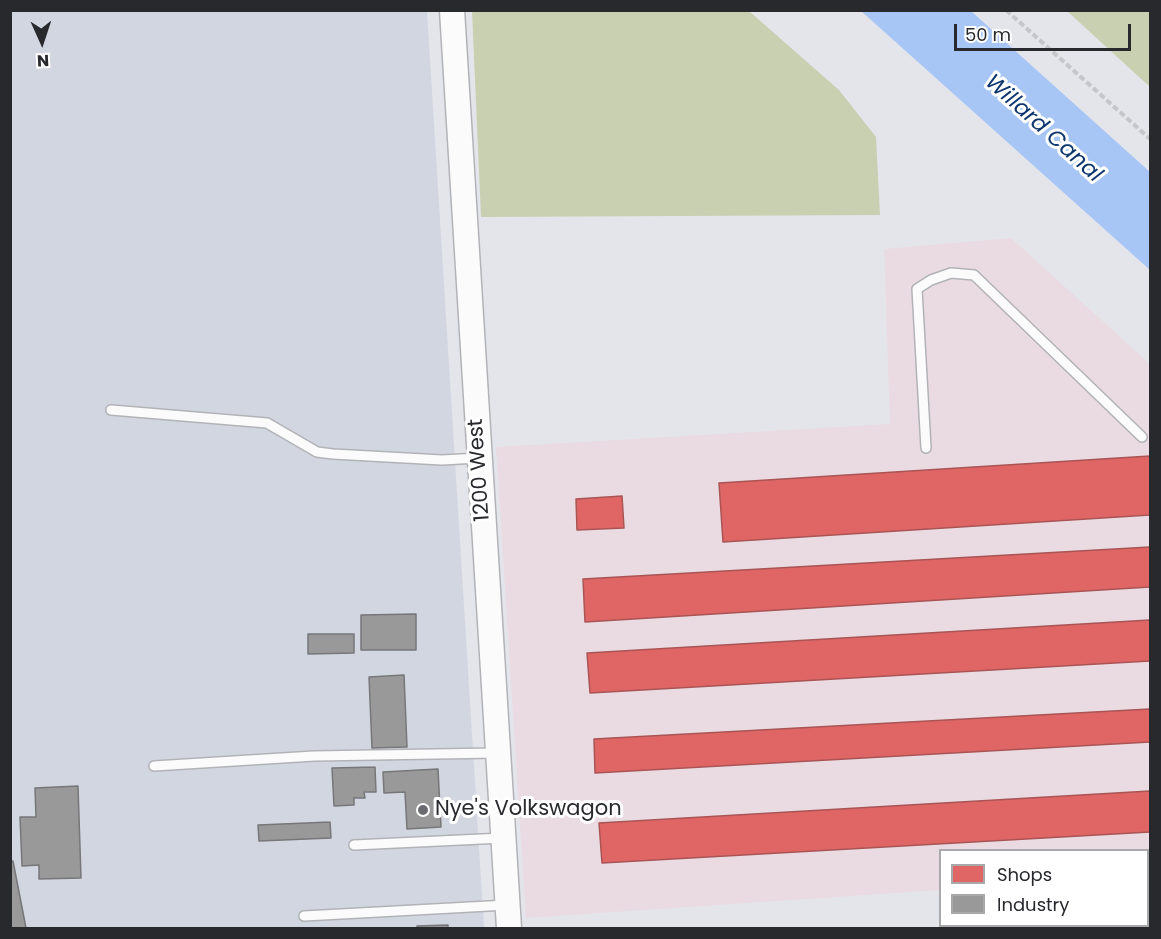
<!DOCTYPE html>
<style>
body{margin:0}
#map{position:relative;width:1161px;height:939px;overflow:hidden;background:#e4e5eb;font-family:Poppins,sans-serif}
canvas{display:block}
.frame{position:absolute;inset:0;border:12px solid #28292d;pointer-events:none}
.legend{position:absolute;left:939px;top:849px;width:210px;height:78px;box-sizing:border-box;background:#fff;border:2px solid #a9a9ab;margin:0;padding:8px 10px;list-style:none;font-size:18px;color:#28292d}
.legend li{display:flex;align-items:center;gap:12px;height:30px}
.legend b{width:30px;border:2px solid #a9a9ab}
.north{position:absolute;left:12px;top:12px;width:60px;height:60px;-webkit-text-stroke:4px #fff;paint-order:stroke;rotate:177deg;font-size:16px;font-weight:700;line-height:24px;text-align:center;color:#28292d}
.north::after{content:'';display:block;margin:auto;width:21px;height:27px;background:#28292d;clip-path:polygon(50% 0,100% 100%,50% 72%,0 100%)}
.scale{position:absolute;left:954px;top:24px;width:177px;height:27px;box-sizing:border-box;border:3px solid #28292d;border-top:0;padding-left:8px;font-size:18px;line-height:21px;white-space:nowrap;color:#28292d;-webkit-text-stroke:4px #fff;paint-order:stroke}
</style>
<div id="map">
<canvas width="1161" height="939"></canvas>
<div class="frame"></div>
<ul class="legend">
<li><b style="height:16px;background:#e06666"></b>Shops</li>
<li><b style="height:16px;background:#999"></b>Industry</li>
</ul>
<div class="north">N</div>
<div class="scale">50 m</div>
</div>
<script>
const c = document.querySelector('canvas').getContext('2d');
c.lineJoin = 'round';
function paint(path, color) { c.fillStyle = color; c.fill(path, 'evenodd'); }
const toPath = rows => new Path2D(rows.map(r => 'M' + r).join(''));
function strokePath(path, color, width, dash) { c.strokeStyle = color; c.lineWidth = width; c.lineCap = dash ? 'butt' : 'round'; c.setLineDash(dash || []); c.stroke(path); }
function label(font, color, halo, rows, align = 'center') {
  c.font = font + ' Poppins,sans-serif'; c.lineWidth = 6; c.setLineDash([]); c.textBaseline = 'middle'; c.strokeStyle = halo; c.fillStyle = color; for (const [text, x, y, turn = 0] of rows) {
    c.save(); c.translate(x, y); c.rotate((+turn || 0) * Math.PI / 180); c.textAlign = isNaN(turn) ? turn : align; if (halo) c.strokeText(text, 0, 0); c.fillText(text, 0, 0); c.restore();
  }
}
paint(toPath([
 [1011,238,1150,364,1150,876,1148,876,1148,850,940,850,940,890,526,918,496,447,890,424,884,249]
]), '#e9dbe1');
paint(toPath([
 [10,11,427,11,484,928,11,928]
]), '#d2d6e1');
paint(toPath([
 [472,11,749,11,839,90,876,137,880,215,481,217],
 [1067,11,1150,11,1150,87]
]), '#c8d0b1');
paint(toPath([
 [861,11,971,11,1150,172,1150,270]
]), '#a7c6f6');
const shops = toPath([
 [1150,456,1150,515,723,542,719,483,1150,456],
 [622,496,624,528,577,530,576,499,622,496],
 [1150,547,1150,587,585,622,583,579,1150,547],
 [1150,620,1150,661,590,693,587,653,1150,620],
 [1150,709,1150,742,595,773,594,739,1150,709],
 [1150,791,1150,832,602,863,599,823,1150,791]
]);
paint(shops, '#e06666');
strokePath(shops, '#a95455', 1.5);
const industry = toPath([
 [416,614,416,650,361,650,361,615,416,614],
 [308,634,354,634,354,653,308,654,308,634],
 [404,675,407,747,372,748,369,677,404,675],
 [375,767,376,792,364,792,365,798,354,798,354,805,334,806,332,768,375,767],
 [438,769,441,827,407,829,405,792,384,793,383,772,438,769],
 [78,786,81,878,39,879,39,865,22,866,20,817,36,817,35,788,78,786],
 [330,822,331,838,259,841,258,825,330,822],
 [10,861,13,861,26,928,10,928,10,861],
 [448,925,448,928,417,928,417,926,448,925]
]);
paint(industry, '#999');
strokePath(industry, '#777779', 1.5);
const service = toPath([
 [111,410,267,423,317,452,333,454,442,460,479,458],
 [926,448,917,289,931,280,951,273,974,275,1142,437],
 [154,766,314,756,496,753],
 [354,845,503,838],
 [304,916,507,905]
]);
const tertiary = toPath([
 [452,10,509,928]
]);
strokePath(service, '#b2b3b7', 12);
strokePath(tertiary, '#b2b3b7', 27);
strokePath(toPath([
 [1006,10,1150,139]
]), '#c6c6ca', 4, [6, 3]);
strokePath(service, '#fbfbfc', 9);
strokePath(tertiary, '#fbfbfc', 24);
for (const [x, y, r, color] of [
 [423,810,6,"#6a6b70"]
]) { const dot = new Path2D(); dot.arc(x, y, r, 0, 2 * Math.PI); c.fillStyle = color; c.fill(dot); strokePath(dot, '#fff', 2); }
label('21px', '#28292d', '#fff', [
 ["1200 West",480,470,-94]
]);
label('21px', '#28292d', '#fff', [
 ["Nye's Volkswagon",435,810]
], 'left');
label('italic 22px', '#0e376f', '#fff', [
 ["Willard Canal",1043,129,42]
]);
</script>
